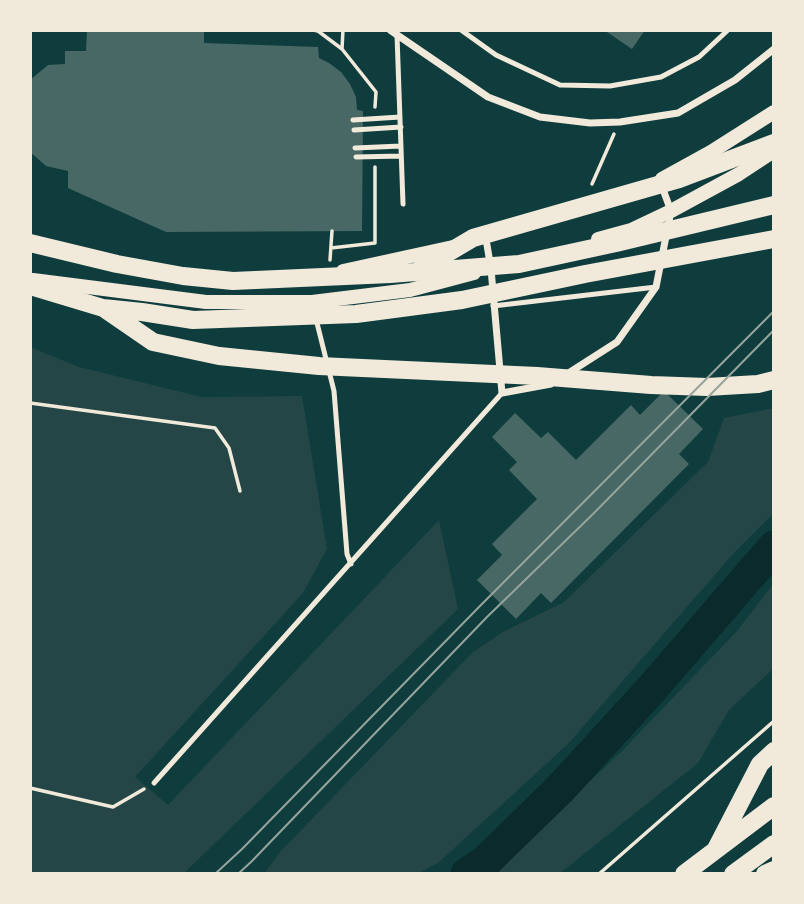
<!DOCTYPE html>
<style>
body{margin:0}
#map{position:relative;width:804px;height:904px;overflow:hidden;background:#0f3d3e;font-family:"Nunito Sans",sans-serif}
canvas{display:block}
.frame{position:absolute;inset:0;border:32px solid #f1e9da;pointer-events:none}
</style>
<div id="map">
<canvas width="804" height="904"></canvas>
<div class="frame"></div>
</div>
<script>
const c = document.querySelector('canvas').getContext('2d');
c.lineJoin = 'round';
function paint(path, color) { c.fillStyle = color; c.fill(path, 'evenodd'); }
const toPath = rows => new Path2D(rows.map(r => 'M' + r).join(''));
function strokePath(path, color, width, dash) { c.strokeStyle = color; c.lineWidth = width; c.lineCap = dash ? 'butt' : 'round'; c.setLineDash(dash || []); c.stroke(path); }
paint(toPath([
 [30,347,79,367,202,397,302,396,327,549,303,593,135,777,168,805,439,520,458,609,183,874,30,874],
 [774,408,774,513,732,555,568,744,438,863,417,874,264,874,280,852,473,652,503,632,564,602,708,462,724,418],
 [774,583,774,668,729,710,698,763,559,874,485,874,525,843,623,750,737,631]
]), '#244646');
strokePath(toPath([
 [467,874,485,862,559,790,648,693,774,547]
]), '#0a2a2b', 33);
paint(toPath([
 [87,30,204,30,204,43,318,47,319,58,329,63,341,72,350,84,356,97,357,110,363,111,362,231,166,232,68,188,68,171,46,166,30,152,30,80,48,65,65,64,65,51,86,51],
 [604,30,645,30,632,49],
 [664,391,703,429,679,454,689,464,551,603,541,593,516,619,477,580,502,555,492,544,537,499,509,470,517,462,492,437,515,413,541,438,548,432,576,460,631,405,640,415]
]), '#486865');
strokePath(toPath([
 [313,30,318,31,342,49],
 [343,30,342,49,376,92,375,107],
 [592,184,614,134],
 [331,248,375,243,375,167],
 [330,260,332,231],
 [30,403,215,428,229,448,240,491],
 [30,788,113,807,144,789],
 [599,874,774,721]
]), '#f1e9da', 3.5);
strokePath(toPath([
 [461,30,496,55,560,85,610,86,661,77,699,57,728,30],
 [397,35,403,204],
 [353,120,400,117],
 [354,130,401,127],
 [355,148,401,146],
 [356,157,401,156],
 [493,306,656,287],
 [316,319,334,391,347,554,351,564],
 [154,783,502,393]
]), '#f1e9da', 5);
strokePath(toPath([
 [390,30,488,97,540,117,590,123,620,122,678,113,735,80,774,49],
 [486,239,491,269,502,393,551,384],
 [567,374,617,342,656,287,671,211,661,184]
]), '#f1e9da', 7);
strokePath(toPath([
 [662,179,711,152,774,112],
 [598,239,631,230,671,211,739,174,774,151],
 [343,271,453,247],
 [33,280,206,302,312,302,410,290,474,273]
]), '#f1e9da', 14);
strokePath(toPath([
 [30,243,117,264,183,276,233,281,390,274,519,264,616,243,774,205],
 [419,270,473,238,679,179,774,143],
 [30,286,103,308,142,312,193,320,356,314,462,300,585,274,774,239],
 [105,309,153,342,219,356,319,366,537,376,651,385,707,387,758,384,774,380],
 [716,849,760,764,774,751],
 [684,874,774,806],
 [733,874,774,844],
 [765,874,774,870]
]), '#f1e9da', 18);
strokePath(toPath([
 [215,874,242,849,479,607,774,311],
 [238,874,252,861,487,617,593,514,774,330]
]), '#97a49c', 2);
</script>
